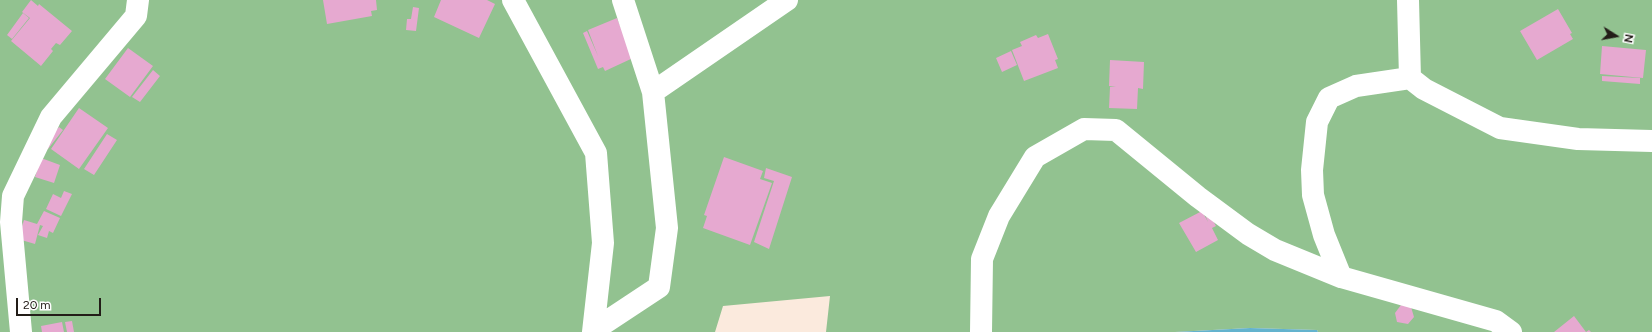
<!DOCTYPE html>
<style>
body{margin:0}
#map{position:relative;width:1652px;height:332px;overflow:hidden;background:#fbeadd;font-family:Figtree,sans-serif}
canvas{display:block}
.north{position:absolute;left:1596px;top:16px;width:40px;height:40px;-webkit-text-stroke:3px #fff;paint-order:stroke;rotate:101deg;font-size:11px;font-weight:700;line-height:16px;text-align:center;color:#231d18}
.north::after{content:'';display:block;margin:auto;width:14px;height:18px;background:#231d18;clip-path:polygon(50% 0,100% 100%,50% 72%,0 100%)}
.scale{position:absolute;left:16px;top:298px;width:85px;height:18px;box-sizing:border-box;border:2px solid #231d18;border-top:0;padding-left:5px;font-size:12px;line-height:14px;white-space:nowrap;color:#231d18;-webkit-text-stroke:3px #fff;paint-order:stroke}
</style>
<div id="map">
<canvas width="1652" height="332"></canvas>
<div class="north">N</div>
<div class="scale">20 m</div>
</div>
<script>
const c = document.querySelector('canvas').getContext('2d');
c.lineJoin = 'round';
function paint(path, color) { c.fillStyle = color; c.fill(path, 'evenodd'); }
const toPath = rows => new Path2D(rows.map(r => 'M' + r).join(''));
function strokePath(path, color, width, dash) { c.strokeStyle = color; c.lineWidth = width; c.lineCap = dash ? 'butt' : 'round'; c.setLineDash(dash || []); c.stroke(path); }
paint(toPath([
 [0,0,1652,0,1652,332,1318,332,1317,330,1250,328,1175,332,826,332,830,296,723,306,715,332,0,332]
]), '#92c290');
paint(toPath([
 [1250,328,1317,330,1318,332,1175,332]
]), '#63b3ce');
paint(toPath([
 [31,0,38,6,39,4,72,31,60,45,56,43,51,49,53,51,41,66,11,41,30,18,22,12],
 [323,0,376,0,377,10,371,11,372,16,327,24],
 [441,0,487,0,495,4,479,38,434,17],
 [413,7,419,8,416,31,406,30,407,19,411,19],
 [1558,9,1572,33,1570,34,1573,39,1537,60,1520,31],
 [23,13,29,18,12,39,7,35],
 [617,18,633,58,605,71,603,67,598,69,583,33,587,31,598,56,588,30],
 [1048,34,1058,59,1055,60,1058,68,1024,81,1012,50,1022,46,1020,42,1036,35,1038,38],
 [1602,46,1646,50,1643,78,1600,74],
 [128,48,153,66,130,97,105,79],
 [1011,51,1017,65,1002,72,996,58],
 [1110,60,1144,62,1143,89,1138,88,1137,109,1109,108,1110,87,1116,87,1109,86],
 [153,70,160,76,140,102,132,97],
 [1602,76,1640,78,1640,84,1602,81],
 [79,108,108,128,79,169,51,149],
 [59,127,63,130,48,149,44,145],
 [107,134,117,140,94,175,84,169],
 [724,157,763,171,760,179,772,183,750,245,703,228,707,216,704,215],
 [41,158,60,165,54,183,35,177],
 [766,168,792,177,769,249,754,242,774,181,764,178],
 [64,191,72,194,61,216,46,209,53,194,61,198],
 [44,211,60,218,53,233,49,231,47,238,38,235,43,226,40,225,35,244,18,239,24,220,37,224],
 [1202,211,1208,222,1206,217,1210,215,1216,226,1212,228,1218,240,1196,252,1179,223],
 [1401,305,1411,307,1414,317,1408,324,1397,322,1395,313],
 [1574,316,1586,332,1589,330,1591,332,1554,332],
 [72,321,74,332,67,332,65,322],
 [62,322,64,332,42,332,41,326]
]), '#e6a9d0');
strokePath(toPath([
 [513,0,596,153,603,243,593,332],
 [1408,0,1410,78],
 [653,92,787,0],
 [1341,277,1324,235,1313,195,1312,170,1317,122,1329,98,1356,86,1410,78,1424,89,1500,128,1578,139,1652,141],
 [594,330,659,287,667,228,653,92,623,0],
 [21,332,11,222,13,196,51,117,136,16,138,0],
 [981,332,982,259,999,216,1035,157,1084,129,1116,130,1198,197,1248,234,1275,250,1341,277,1496,321,1511,332]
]), '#fff', 22);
</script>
